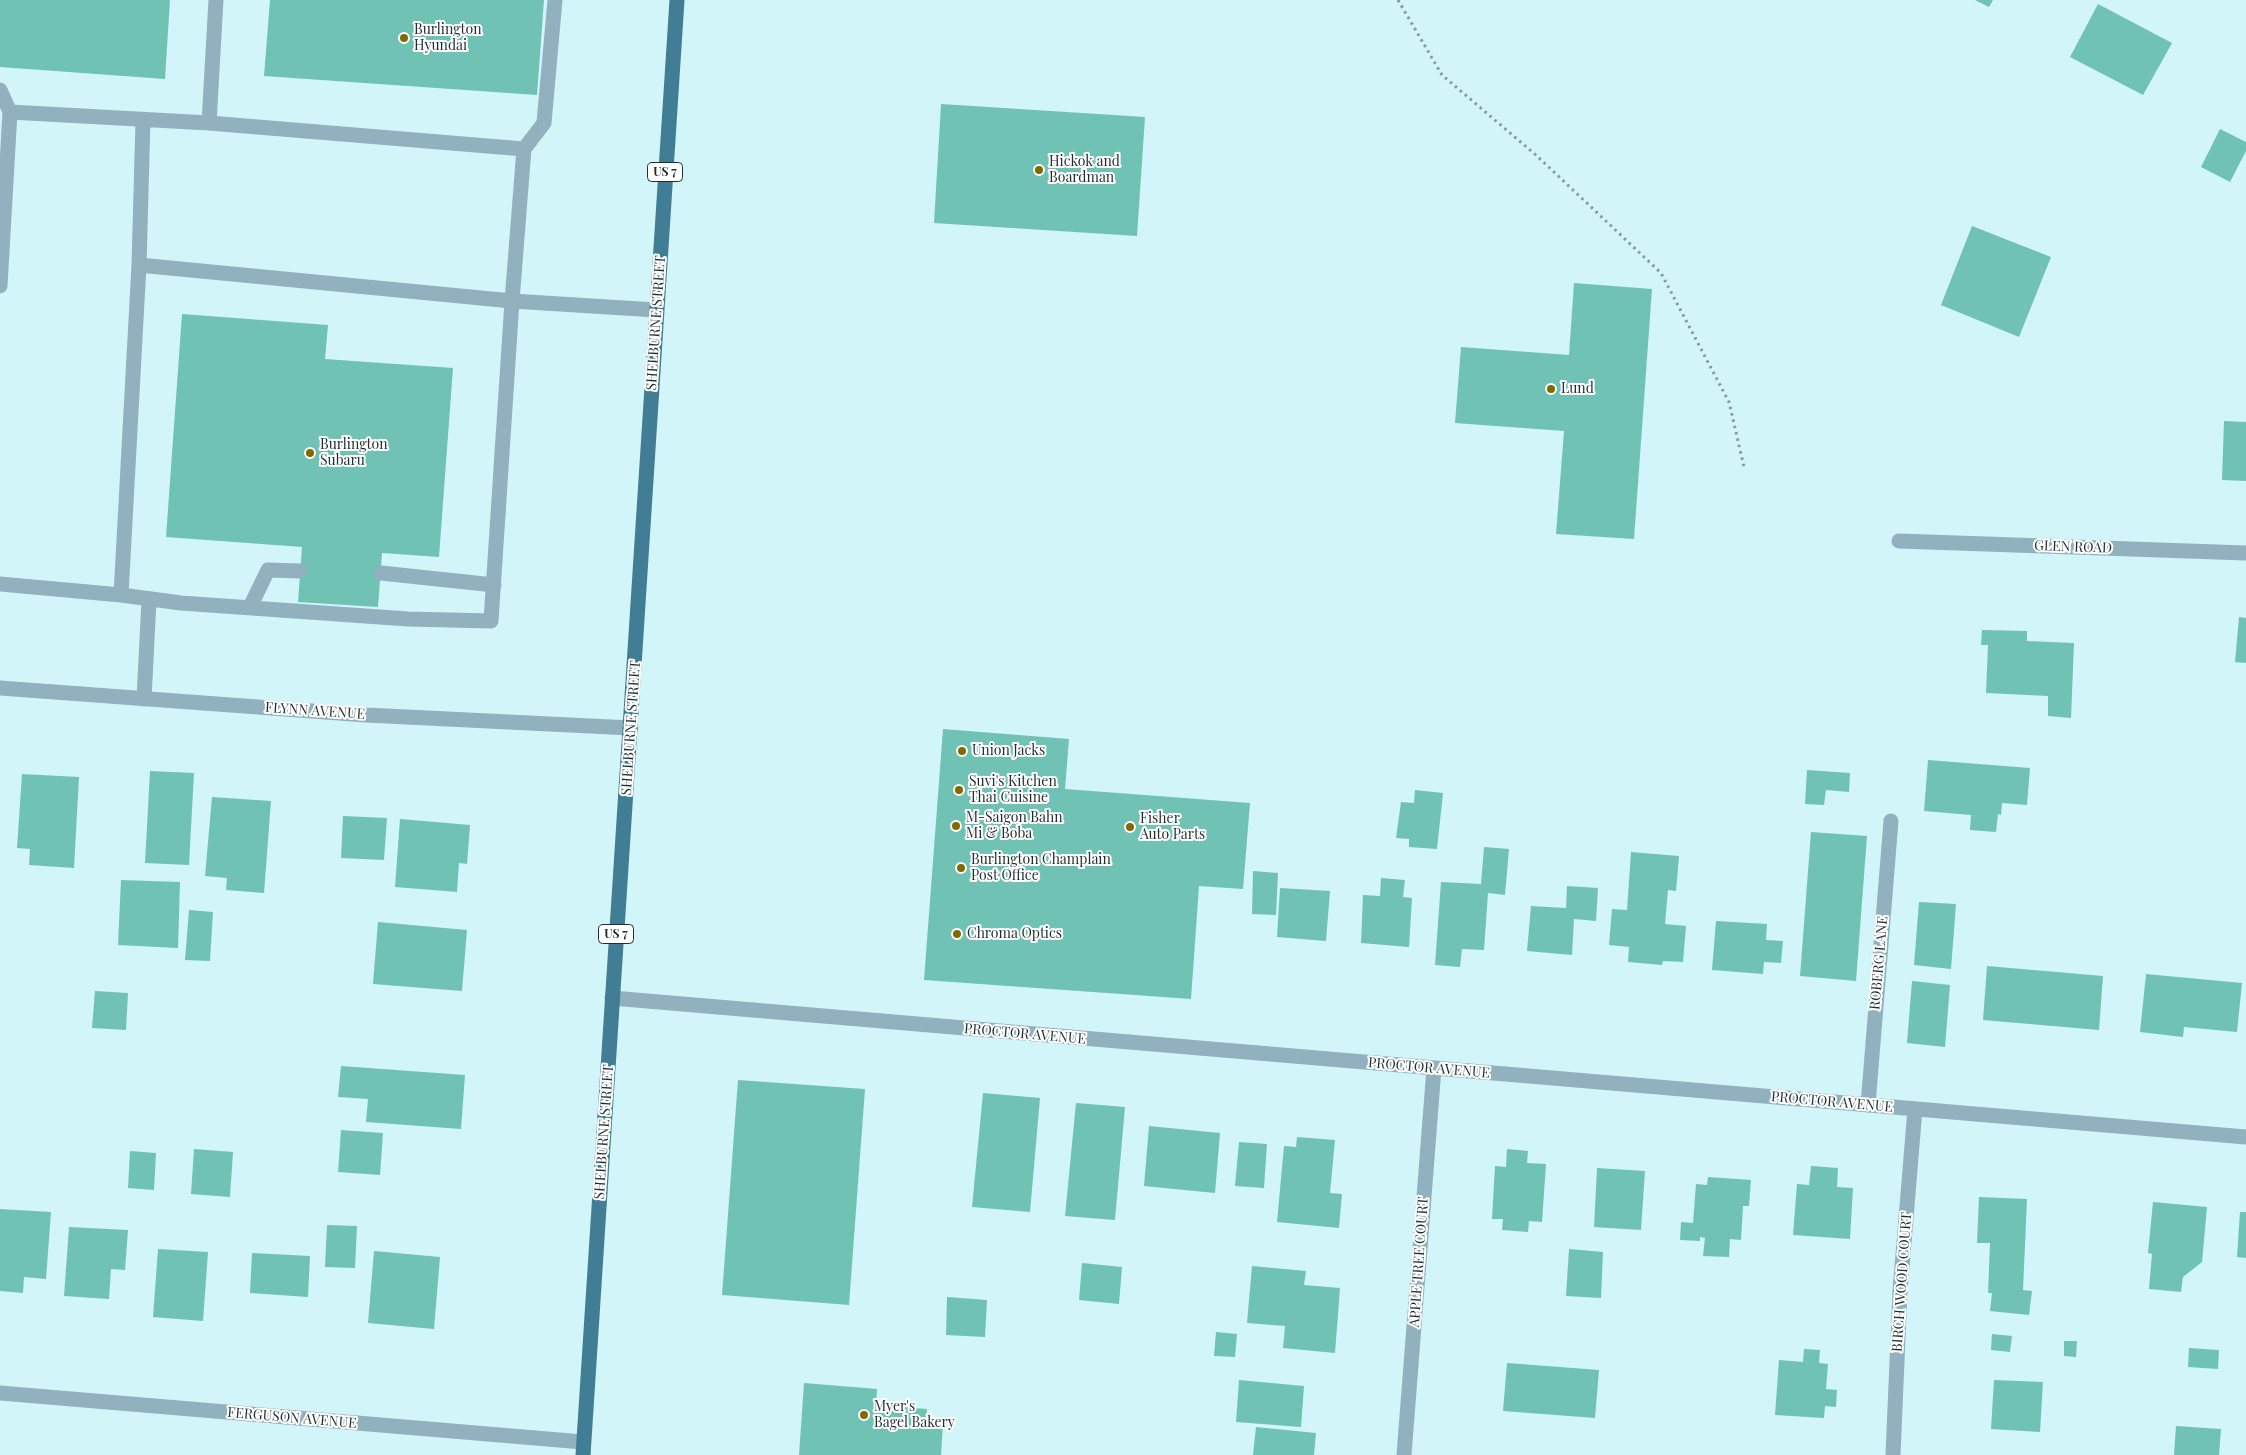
<!DOCTYPE html>
<style>
body{margin:0}
canvas{display:block;background:#d1f5f8}
</style>
<canvas width="2246" height="1455"></canvas>
<script>
const c = document.querySelector('canvas').getContext('2d');
c.lineJoin = 'round';
function paint(path, color) { c.fillStyle = color; c.fill(path, 'evenodd'); }
const toPath = rows => new Path2D(rows.map(r => 'M' + r).join(''));
function strokePath(path, color, width, dash) { c.strokeStyle = color; c.lineWidth = width; c.lineCap = dash ? 'butt' : 'round'; c.setLineDash(dash || []); c.stroke(path); }
function label(font, color, halo, rows, align = 'center') {
  c.font = font + ' "Playfair Display",serif'; c.lineWidth = 4; c.setLineDash([]); c.textBaseline = 'middle'; c.strokeStyle = halo; c.fillStyle = color; for (const [text, x, y, turn = 0] of rows) {
    c.save(); c.translate(x, y); c.rotate((+turn || 0) * Math.PI / 180); c.textAlign = isNaN(turn) ? turn : align; if (halo) c.strokeText(text, 0, 0); c.fillText(text, 0, 0); c.restore();
  }
}
paint(toPath([
 [0,0,170,0,165,79,0,67],
 [270,0,544,0,537,95,264,76],
 [1975,0,1993,0,1989,7],
 [2098,4,2172,43,2143,95,2070,57],
 [941,104,1145,117,1137,236,934,223],
 [2220,129,2246,142,2246,151,2230,182,2201,167],
 [1972,226,2051,257,2019,337,1941,305],
 [1574,283,1652,289,1634,539,1556,534,1564,431,1455,423,1461,347,1569,355],
 [182,314,328,325,325,359,453,368,439,557,382,553,378,607,298,602,302,547,166,537],
 [2224,421,2246,422,2246,481,2222,480],
 [2239,617,2246,618,2246,663,2235,662],
 [1982,630,2027,631,2027,641,2074,643,2071,718,2048,716,2048,696,1986,693,1988,645,1981,645],
 [943,729,1069,739,1065,789,1250,803,1243,889,1199,886,1191,999,924,980],
 [1928,760,2030,768,2027,805,2002,803,2001,815,1998,814,1996,832,1970,830,1971,815,1924,811],
 [1807,770,1850,773,1849,792,1826,790,1824,805,1805,804],
 [150,771,194,773,189,865,145,863],
 [22,774,79,777,74,868,29,865,30,849,17,848],
 [1415,790,1443,793,1437,849,1409,847,1409,839,1396,838,1401,802,1414,803],
 [212,797,271,801,264,893,226,890,227,878,205,876],
 [343,816,387,818,384,860,341,858],
 [400,819,470,825,467,864,459,863,457,892,395,887],
 [1811,832,1867,836,1856,981,1800,976],
 [1484,847,1509,849,1505,895,1488,893,1484,950,1462,949,1460,967,1435,965,1441,882,1481,884],
 [1631,852,1679,856,1676,891,1668,890,1665,924,1686,926,1683,962,1663,961,1662,965,1628,962,1629,947,1609,945,1612,909,1627,910],
 [1253,871,1278,873,1276,915,1252,914],
 [1381,878,1405,880,1403,897,1412,898,1409,947,1361,943,1363,895,1380,896],
 [121,880,180,882,178,948,118,945],
 [1567,886,1598,888,1596,921,1574,919,1572,955,1527,951,1531,906,1566,908],
 [1280,888,1330,891,1326,941,1277,937],
 [1919,902,1956,904,1951,969,1914,965],
 [189,910,213,912,210,961,185,960],
 [1716,921,1767,924,1766,940,1783,941,1781,963,1764,962,1763,974,1712,970],
 [378,922,467,930,462,991,373,984],
 [1987,966,2103,976,2099,1030,1983,1020],
 [2146,974,2242,983,2237,1032,2184,1027,2183,1037,2140,1032],
 [1912,981,1950,985,1945,1047,1907,1043],
 [95,991,128,993,126,1030,92,1028],
 [341,1066,465,1075,461,1129,366,1122,368,1099,338,1097],
 [738,1080,865,1089,849,1305,722,1295],
 [983,1093,1040,1098,1030,1212,972,1207],
 [1076,1103,1125,1107,1115,1220,1065,1216],
 [1149,1126,1220,1133,1215,1193,1144,1186],
 [341,1130,383,1133,380,1175,338,1172],
 [1297,1137,1335,1140,1330,1193,1342,1194,1339,1228,1277,1222,1284,1146,1296,1147],
 [1239,1142,1267,1144,1264,1188,1235,1186],
 [194,1149,233,1152,230,1197,191,1194],
 [1507,1149,1528,1151,1527,1163,1546,1164,1542,1222,1529,1221,1528,1232,1502,1230,1503,1219,1492,1219,1495,1166,1506,1167],
 [130,1151,156,1153,154,1190,128,1188],
 [1811,1166,1838,1168,1837,1187,1853,1188,1850,1239,1793,1235,1797,1184,1809,1185],
 [1597,1168,1645,1171,1641,1230,1594,1227],
 [1708,1177,1751,1180,1749,1206,1743,1206,1741,1240,1730,1239,1729,1257,1703,1256,1705,1238,1700,1237,1700,1241,1680,1240,1681,1222,1693,1223,1696,1184,1707,1185],
 [1979,1197,2027,1199,2023,1290,2032,1291,2029,1315,1990,1311,1992,1293,1988,1293,1990,1243,1977,1243],
 [2153,1202,2207,1207,2202,1262,2183,1277,2181,1292,2149,1289,2152,1254,2148,1253],
 [0,1209,51,1212,46,1279,24,1277,23,1293,0,1291],
 [2240,1212,2246,1212,2246,1258,2237,1257],
 [327,1225,357,1226,355,1268,325,1267],
 [69,1227,128,1230,125,1270,111,1269,109,1299,64,1296],
 [158,1249,208,1252,203,1321,153,1317],
 [1569,1249,1603,1252,1601,1298,1566,1296],
 [374,1251,440,1257,434,1329,368,1323],
 [252,1253,310,1256,308,1297,250,1293],
 [1082,1263,1122,1267,1119,1304,1079,1300],
 [1252,1266,1306,1271,1304,1285,1340,1288,1335,1353,1283,1348,1285,1326,1247,1323],
 [947,1297,987,1300,985,1337,946,1335],
 [1216,1332,1237,1334,1235,1357,1214,1356],
 [1992,1334,2012,1336,2010,1352,1991,1350],
 [2064,1341,2077,1341,2076,1357,2064,1356],
 [2189,1348,2219,1350,2218,1369,2188,1367],
 [1804,1349,1820,1350,1819,1363,1828,1364,1826,1389,1837,1390,1836,1407,1825,1406,1824,1418,1775,1415,1779,1360,1803,1362],
 [1507,1363,1599,1370,1595,1418,1503,1411],
 [1239,1380,1304,1386,1301,1427,1236,1422],
 [1994,1380,2043,1382,2040,1432,1991,1429],
 [804,1383,877,1389,876,1405,927,1409,926,1422,943,1423,941,1455,799,1455],
 [2176,1426,2221,1429,2219,1455,2174,1455],
 [1256,1427,1316,1433,1314,1455,1253,1455]
]), '#70c3b4');
strokePath(toPath([
 [1398,0,1442,75,1537,156,1661,273,1729,402,1744,467]
]), '#829c9e', 3, [2.5, 4]);
strokePath(toPath([
 [0,90,10,112],
 [209,123,216,0],
 [139,265,512,301,656,310],
 [0,286,10,112,209,123,524,149],
 [381,573,494,585],
 [0,584,121,595,181,603,408,619,491,621,512,301,524,149,544,123,555,0],
 [121,595,139,265,143,120],
 [250,607,268,570,300,571],
 [144,699,149,600],
 [1868,1105,1891,821]
]), '#92b1be', 15);
strokePath(toPath([
 [1899,541,2246,553],
 [612,998,2246,1137],
 [0,1393,583,1442],
 [1404,1455,1434,1068],
 [1893,1455,1900,1291,1915,1109]
]), '#92b1be', 15);
strokePath(toPath([
 [0,688,366,715,631,728]
]), '#92b1be', 15);
strokePath(toPath([
 [583,1455,677,0]
]), '#417e95', 15);
for (const [x, y, r, color] of [
 [404,38,5,"#826901"],
 [1039,170,5,"#826901"],
 [1551,389,5,"#826901"],
 [310,453,5,"#826901"],
 [962,751,5,"#826901"],
 [959,790,5,"#826901"],
 [956,826,5,"#826901"],
 [1130,827,5,"#826901"],
 [961,868,5,"#826901"],
 [957,934,5,"#826901"],
 [864,1415,5,"#826901"]
]) { const dot = new Path2D(); dot.arc(x, y, r, 0, 2 * Math.PI); c.fillStyle = color; c.fill(dot); strokePath(dot, '#fff', 2); }
for (const [x, y, w] of [
 [665,172,35],
 [616,934,35]
]) { const box = new Path2D(); box.roundRect(x - w / 2, y - 9.5, w, 19, 4); c.fillStyle = '#fff'; c.fill(box); strokePath(box, '#1f2d2e', 1); }
label('bold 12px', '#1f2d2e', null, [
 ["US 7",665,172],
 ["US 7",616,934]
]);
label('14px', '#1f2d2e', '#fff', [
 ["Burlington",414,30],
 ["Hyundai",414,46],
 ["Hickok and",1049,162],
 ["Boardman",1049,178],
 ["Lund",1561,389],
 ["Burlington",320,445],
 ["Subaru",320,461],
 ["Union Jacks",972,751],
 ["Suvi's Kitchen",969,782],
 ["Thai Cuisine",969,798],
 ["M-Saigon Bahn",966,818],
 ["Mi & Boba",966,834],
 ["Fisher",1140,819],
 ["Auto Parts",1140,835],
 ["Burlington Champlain",971,860],
 ["Post Office",971,876],
 ["Chroma Optics",967,934],
 ["Myer's",874,1407],
 ["Bagel Bakery",874,1423]
], 'left');
label('14px', '#1f2d2e', '#fff', [
 ["SHELBURNE STREET",656,323,-86],
 ["GLEN ROAD",2073,547,2],
 ["FLYNN AVENUE",315,711,4],
 ["SHELBURNE STREET",631,728,-86],
 ["ROBERG LANE",1879,963,-85],
 ["PROCTOR AVENUE",1025,1034,5],
 ["PROCTOR AVENUE",1429,1068,5],
 ["PROCTOR AVENUE",1832,1102,5],
 ["SHELBURNE STREET",604,1132,-86],
 ["APPLE TREE COURT",1419,1262,-86],
 ["BIRCH WOOD COURT",1902,1282,-86],
 ["FERGUSON AVENUE",292,1418,5]
]);
</script>
